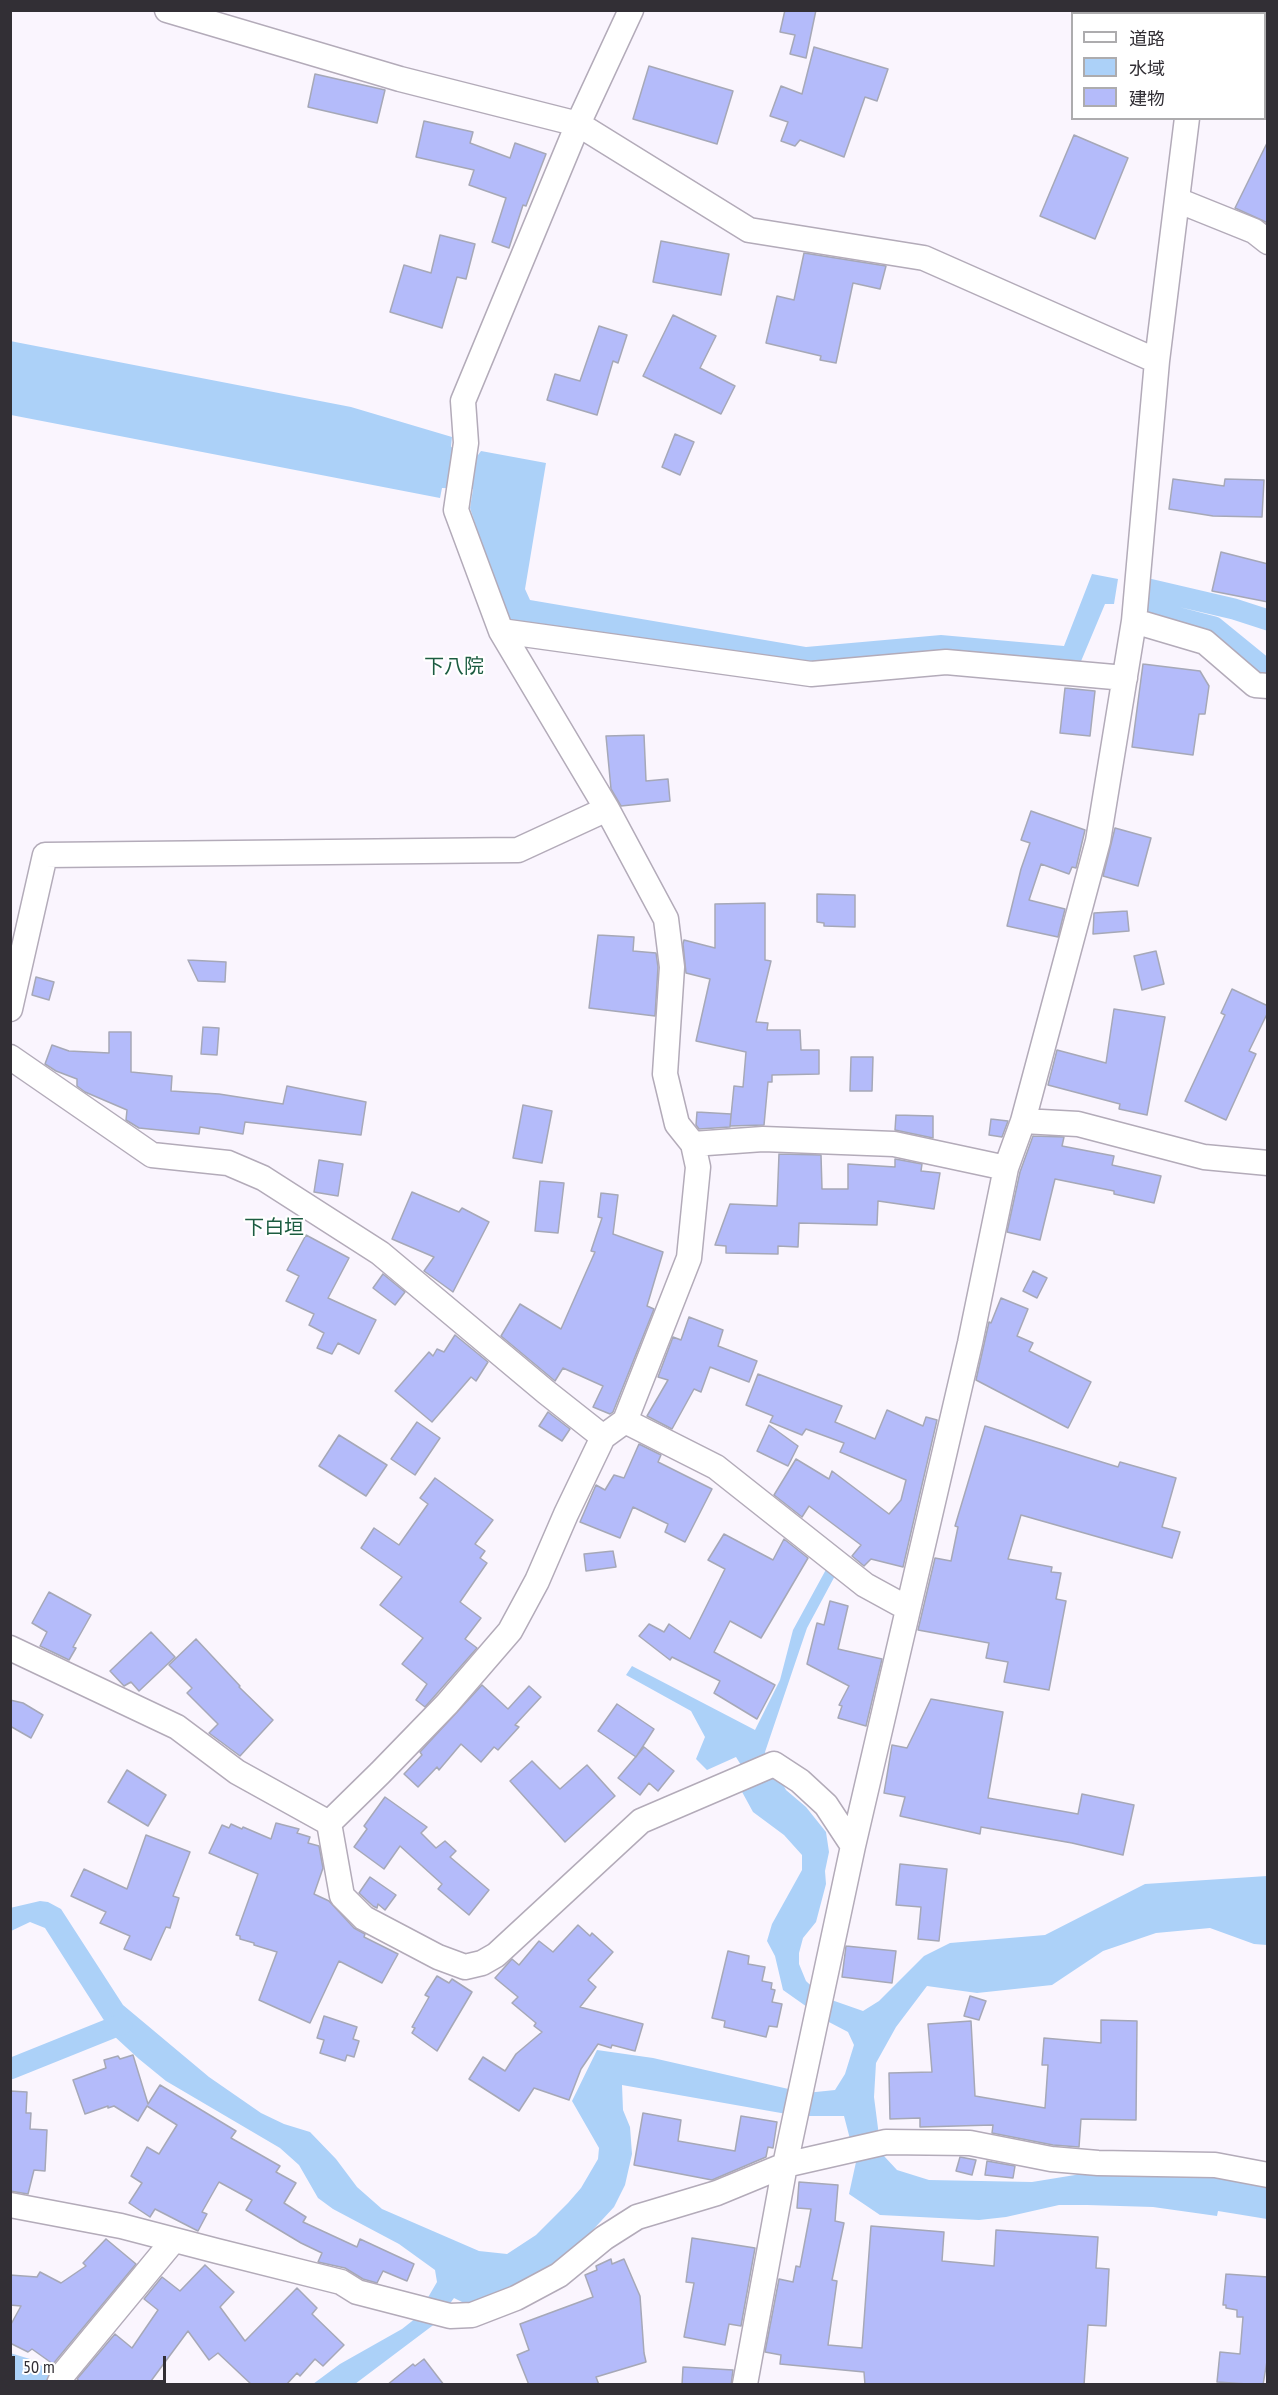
<!DOCTYPE html>
<meta charset="utf-8">
<style>
body{margin:0}
#map{position:relative;width:1278px;height:2395px;overflow:hidden;background:#faf5fe;font-family:"PT Sans Narrow","Noto Sans JP",sans-serif}
canvas{display:block}
.frame{position:absolute;inset:0;border:12px solid #322f35;pointer-events:none}
.legend{position:absolute;left:1071px;top:12px;width:195px;height:108px;box-sizing:border-box;background:#fff;border:2px solid #adacae;margin:0;padding:8px 10px;list-style:none;font-size:18px;color:#322f35}
.legend li{display:flex;align-items:center;gap:12px;height:30px}
.legend b{width:30px;border:2px solid #adacae}
.scale{position:absolute;left:12px;top:2356px;width:154px;height:27px;box-sizing:border-box;border:3px solid #322f35;border-top:0;padding-left:8px;font-size:18px;line-height:21px;white-space:nowrap;color:#322f35;-webkit-text-stroke:4px #fff;paint-order:stroke}
</style>
<div id="map">
<canvas width="1278" height="2395"></canvas>
<div class="frame"></div>
<ul class="legend">
<li><b style="height:8px;background:#fff"></b>道路</li>
<li><b style="height:16px;background:#acd1f8"></b>水域</li>
<li><b style="height:16px;background:#b4bbfa"></b>建物</li>
</ul>
<div class="scale">50 m</div>
</div>
<script>
const c = document.querySelector('canvas').getContext('2d');
c.lineJoin = 'round';
function paint(path, color) { c.fillStyle = color; c.fill(path, 'evenodd'); }
const toPath = rows => new Path2D(rows.map(r => 'M' + r).join(''));
function strokePath(path, color, width, dash) { c.strokeStyle = color; c.lineWidth = width; c.lineCap = dash ? 'butt' : 'round'; c.setLineDash(dash || []); c.stroke(path); }
function label(font, color, halo, rows, align = 'center') {
  c.font = font + ' "PT Sans Narrow","Noto Sans JP",sans-serif'; c.lineWidth = 4.5; c.setLineDash([]); c.textBaseline = 'middle'; c.strokeStyle = halo; c.fillStyle = color; for (const [text, x, y, turn = 0] of rows) {
    c.save(); c.translate(x, y); c.rotate((+turn || 0) * Math.PI / 180); c.textAlign = isNaN(turn) ? turn : align; if (halo) c.strokeText(text, 0, 0); c.fillText(text, 0, 0); c.restore();
  }
}
paint(toPath([
 [10,341,351,407,452,437,451,447,478,455,481,451,546,463,525,589,530,600,806,647,941,635,1064,646,1092,574,1118,579,1114,604,1105,604,1079,666,806,665,507,621,470,508,473,489,442,488,440,498,11,415],
 [829,1564,837,1572,807,1628,765,1752,786,1790,806,1807,826,1832,829,1852,825,1871,826,1884,816,1922,803,1938,799,1953,799,1964,806,1981,823,1997,863,2011,879,2001,924,1956,950,1943,1045,1935,1145,1884,1267,1876,1267,1945,1254,1944,1210,1928,1156,1933,1103,1951,1052,1985,977,1993,927,1986,896,2027,876,2063,874,2097,879,2136,884,2156,897,2170,929,2180,1032,2182,1075,2175,1086,2171,1217,2175,1267,2186,1267,2219,1218,2211,1217,2216,1153,2207,1087,2205,1059,2205,1006,2217,979,2220,880,2215,849,2194,856,2162,844,2116,798,2116,622,2085,623,2110,630,2127,632,2154,625,2185,614,2207,565,2260,472,2307,454,2298,436,2323,355,2384,313,2384,340,2364,402,2329,416,2318,437,2282,435,2270,399,2244,333,2209,318,2198,299,2165,280,2148,166,2081,139,2059,114,2036,45,1928,30,1922,11,1931,10,1908,40,1901,48,1902,61,1909,123,2005,209,2077,261,2113,284,2124,310,2132,336,2159,357,2187,382,2209,479,2251,507,2254,536,2235,568,2203,581,2188,598,2159,599,2148,572,2101,597,2050,653,2058,806,2093,835,2090,845,2074,854,2045,848,2032,827,2021,783,1990,775,1956,767,1941,772,1924,802,1870,802,1855,784,1835,753,1812,741,1790,752,1783,736,1757,707,1770,696,1759,705,1737,691,1711,626,1675,632,1666,755,1730,780,1680,793,1630],
 [10,2353,30,2359,73,2384,23,2384,11,2378]
]), '#acd1f8');
strokePath(toPath([
 [1268,620,1234,609,1144,588,1141,608,1214,627,1268,671],
 [10,2069,122,2024]
]), '#acd1f8', 21);
const building = toPath([
 [785,10,816,10,806,58,790,54,795,35,780,32,785,10],
 [814,47,888,69,877,101,865,97,844,157,800,140,795,146,781,141,788,122,770,116,781,86,802,94,814,47],
 [649,66,733,91,717,144,633,119,649,66],
 [315,74,385,90,377,123,308,107,315,74],
 [424,121,473,132,470,143,510,158,515,143,546,154,526,206,523,205,509,248,492,242,506,198,469,185,474,170,416,157,424,121],
 [1074,135,1128,158,1095,239,1040,216,1074,135],
 [1268,141,1268,223,1235,208,1268,141],
 [440,235,475,244,466,279,457,277,442,328,390,312,404,265,431,273,440,235],
 [661,241,729,254,721,295,653,282,661,241],
 [804,253,886,266,880,289,853,283,836,363,820,360,821,356,766,343,777,296,794,300,804,253],
 [673,315,716,336,700,368,735,386,721,414,643,376,673,315],
 [599,326,627,335,618,363,613,361,597,415,547,400,555,374,580,381,599,326],
 [675,434,694,442,680,475,662,467,675,434],
 [1173,479,1224,486,1225,479,1264,480,1262,517,1213,516,1169,509,1173,479],
 [1221,552,1268,564,1268,602,1212,591,1221,552],
 [1143,664,1200,671,1209,686,1205,714,1199,714,1193,755,1132,747,1143,664],
 [1065,688,1095,691,1090,736,1060,733,1065,688],
 [644,735,646,781,668,779,670,801,621,806,611,789,606,736,644,735],
 [1031,811,1085,830,1076,868,1072,867,1069,874,1041,864,1029,900,1065,909,1058,937,1007,926,1021,869,1030,843,1021,840,1031,811],
 [1115,828,1151,838,1138,886,1103,876,1115,828],
 [817,894,855,895,855,927,824,926,824,923,817,922,817,894],
 [765,903,765,960,771,961,756,1022,768,1023,767,1030,800,1030,801,1050,819,1050,819,1074,772,1075,772,1082,768,1082,764,1125,730,1126,734,1086,743,1087,746,1052,696,1041,710,979,686,973,683,944,684,940,715,948,715,904,765,903],
 [1127,911,1129,931,1093,934,1094,913,1127,911],
 [598,935,634,937,633,951,656,953,658,967,655,1016,589,1008,598,935],
 [1156,951,1164,984,1142,990,1134,956,1156,951],
 [188,960,226,962,225,982,198,981,188,960],
 [36,977,54,982,49,1000,32,995,36,977],
 [1232,989,1268,1006,1268,1012,1249,1051,1256,1054,1226,1120,1185,1101,1225,1015,1221,1013,1232,989],
 [1114,1009,1165,1017,1147,1115,1119,1109,1120,1104,1048,1085,1057,1050,1106,1063,1114,1009],
 [203,1027,219,1028,217,1055,201,1054,203,1027],
 [109,1032,131,1032,131,1072,172,1076,171,1091,219,1094,283,1104,287,1086,366,1102,361,1135,245,1122,243,1134,200,1127,199,1134,139,1128,126,1120,127,1110,85,1092,77,1086,77,1079,56,1071,45,1064,52,1045,69,1051,109,1053,109,1032],
 [851,1057,873,1057,872,1091,850,1091,851,1057],
 [523,1105,552,1111,542,1163,513,1158,523,1105],
 [697,1112,731,1114,730,1127,699,1129,696,1125,697,1112],
 [896,1115,933,1116,933,1138,895,1130,896,1115],
 [991,1119,1008,1121,1002,1137,989,1135,991,1119],
 [1033,1136,1064,1137,1062,1146,1114,1156,1112,1165,1161,1176,1154,1203,1114,1194,1114,1191,1055,1179,1040,1240,1007,1232,1020,1172,1033,1136],
 [779,1154,821,1155,822,1189,848,1189,848,1164,895,1167,895,1159,922,1164,921,1171,940,1173,934,1209,878,1201,877,1225,799,1223,798,1247,778,1246,778,1254,726,1253,726,1246,715,1245,730,1204,777,1206,779,1154],
 [319,1160,343,1164,338,1196,314,1192,319,1160],
 [540,1181,564,1183,558,1233,535,1231,540,1181],
 [412,1192,459,1212,462,1208,489,1222,453,1292,424,1271,434,1257,392,1239,412,1192],
 [601,1193,618,1195,613,1234,663,1252,647,1306,654,1309,613,1412,610,1414,593,1407,603,1386,563,1368,555,1381,501,1336,520,1304,561,1329,595,1252,591,1251,602,1218,598,1217,601,1193],
 [306,1235,349,1258,328,1298,376,1320,359,1354,338,1343,332,1354,317,1348,324,1333,309,1325,314,1314,286,1301,299,1276,287,1270,306,1235],
 [1033,1271,1047,1278,1037,1298,1023,1291,1033,1271],
 [383,1274,405,1292,395,1305,373,1288,383,1274],
 [1001,1298,1028,1309,1017,1336,1033,1343,1029,1351,1091,1382,1068,1428,976,1380,989,1322,991,1323,1001,1298],
 [689,1317,723,1330,718,1346,757,1361,749,1382,710,1367,701,1392,694,1389,672,1429,647,1416,668,1380,658,1377,673,1337,681,1340,689,1317],
 [455,1335,488,1362,476,1381,471,1377,432,1422,395,1391,429,1352,433,1356,437,1349,444,1352,455,1335],
 [758,1374,842,1406,835,1422,875,1439,887,1410,923,1426,926,1417,937,1420,903,1567,871,1559,864,1566,852,1556,861,1545,809,1506,802,1517,774,1495,796,1459,829,1479,832,1471,889,1514,901,1500,906,1480,840,1452,844,1443,806,1429,802,1435,770,1422,773,1416,746,1405,758,1374],
 [548,1412,570,1429,562,1441,539,1426,548,1412],
 [417,1422,440,1438,415,1475,391,1459,417,1422],
 [769,1425,798,1446,788,1466,757,1451,769,1425],
 [985,1426,1118,1467,1120,1462,1176,1478,1162,1527,1180,1532,1172,1558,1021,1515,1008,1559,1052,1567,1051,1572,1061,1573,1056,1599,1066,1601,1049,1690,1004,1682,1008,1662,986,1658,989,1643,918,1630,935,1558,951,1561,958,1527,955,1526,985,1426],
 [339,1435,387,1465,366,1496,319,1466,339,1435],
 [639,1444,661,1455,658,1462,712,1489,685,1542,665,1532,668,1524,633,1507,620,1538,580,1522,596,1485,605,1490,614,1475,624,1478,639,1444],
 [435,1478,493,1520,475,1544,485,1551,480,1558,487,1563,460,1602,481,1618,465,1639,477,1648,425,1707,416,1700,427,1684,402,1664,423,1638,380,1605,402,1577,361,1548,374,1528,399,1545,428,1504,420,1498,435,1478],
 [724,1534,773,1560,784,1539,808,1558,761,1638,730,1621,714,1652,775,1685,757,1719,714,1693,720,1681,672,1657,670,1660,639,1636,649,1624,664,1632,669,1624,690,1639,725,1569,708,1560,724,1534],
 [613,1551,616,1567,586,1571,584,1554,613,1551],
 [49,1592,91,1615,73,1647,76,1648,69,1660,40,1646,47,1632,32,1623,49,1592],
 [830,1601,848,1606,838,1649,882,1659,866,1726,838,1718,842,1706,839,1705,849,1686,807,1664,817,1623,824,1625,830,1601],
 [151,1632,175,1657,139,1691,131,1682,124,1686,110,1671,151,1632],
 [196,1639,240,1686,239,1687,273,1720,240,1756,209,1733,218,1724,187,1693,192,1688,169,1665,196,1639],
 [482,1685,508,1709,529,1686,541,1697,515,1725,519,1727,498,1750,494,1747,481,1762,461,1744,439,1770,437,1767,418,1787,404,1774,422,1755,420,1752,482,1685],
 [931,1699,1003,1712,988,1798,1078,1814,1082,1794,1134,1805,1123,1855,1072,1843,981,1827,980,1834,900,1816,905,1797,884,1793,892,1745,907,1748,931,1699],
 [10,1700,23,1703,43,1715,31,1738,10,1726,10,1700],
 [617,1704,654,1729,636,1757,598,1731,617,1704],
 [644,1747,674,1771,658,1791,649,1783,640,1795,618,1778,644,1747],
 [532,1761,560,1789,587,1765,615,1796,565,1842,510,1781,532,1761],
 [127,1770,166,1795,148,1826,108,1802,127,1770],
 [385,1797,427,1827,421,1833,436,1848,445,1841,456,1851,450,1857,489,1890,469,1915,438,1889,442,1884,400,1846,384,1869,354,1847,367,1829,364,1826,385,1797],
 [276,1823,299,1829,297,1833,310,1837,308,1843,319,1846,323,1868,314,1894,329,1901,354,1928,365,1934,364,1937,398,1954,382,1983,339,1961,310,2023,259,2000,277,1952,254,1945,254,1943,240,1939,240,1936,236,1935,258,1874,209,1853,222,1825,229,1828,231,1824,242,1829,243,1827,271,1839,276,1823],
 [146,1835,190,1852,173,1896,179,1898,170,1928,166,1927,151,1960,124,1949,130,1936,100,1923,106,1912,71,1896,84,1869,127,1889,146,1835],
 [900,1864,947,1869,939,1941,918,1939,921,1907,896,1905,900,1864],
 [370,1877,396,1895,385,1910,378,1904,377,1908,373,1906,359,1893,370,1877],
 [578,1925,590,1936,592,1933,613,1952,588,1980,596,1987,580,2007,643,2024,635,2051,612,2045,611,2048,598,2044,581,2069,569,2100,534,2088,519,2111,469,2079,483,2057,505,2071,516,2054,542,2032,534,2026,536,2023,512,2003,518,1997,495,1978,512,1959,519,1965,539,1941,553,1952,578,1925],
 [846,1946,896,1951,892,1983,842,1977,846,1946],
 [728,1951,749,1956,748,1964,765,1967,762,1981,772,1983,771,1989,775,1990,772,2002,782,2004,777,2027,769,2026,766,2037,724,2027,725,2021,712,2018,728,1951],
 [437,1976,449,1983,452,1979,472,1992,437,2051,412,2033,415,2028,412,2027,429,1997,425,1995,437,1976],
 [970,1996,986,2001,979,2020,964,2016,970,1996],
 [324,2016,357,2027,353,2039,359,2041,354,2057,347,2055,345,2061,320,2053,324,2040,317,2038,324,2016],
 [1101,2020,1137,2021,1136,2120,1081,2119,1079,2147,1053,2145,992,2133,993,2125,920,2127,920,2118,890,2119,889,2073,932,2072,928,2024,971,2021,975,2096,1045,2108,1048,2065,1042,2065,1044,2038,1101,2043,1101,2020],
 [133,2055,148,2104,160,2085,236,2131,231,2138,280,2166,276,2172,296,2183,284,2203,306,2217,303,2222,357,2247,360,2239,414,2264,407,2281,383,2271,377,2283,363,2279,345,2268,318,2262,322,2253,301,2243,246,2210,252,2200,219,2182,202,2212,207,2214,198,2231,155,2209,150,2217,129,2203,142,2183,131,2176,147,2147,159,2154,177,2125,147,2106,138,2121,114,2106,108,2108,108,2106,85,2114,73,2080,106,2068,104,2060,118,2056,120,2059,133,2055],
 [10,2091,27,2092,26,2113,31,2113,30,2129,47,2130,45,2171,34,2170,28,2194,10,2191,10,2091],
 [643,2113,681,2120,678,2141,735,2151,741,2116,777,2122,773,2148,768,2147,766,2157,712,2180,634,2165,643,2113],
 [960,2157,976,2160,972,2175,956,2171,960,2157],
 [987,2161,1015,2166,1013,2178,985,2175,987,2161],
 [799,2182,838,2185,835,2221,844,2223,832,2280,837,2281,828,2345,862,2348,871,2226,944,2232,942,2261,994,2266,996,2230,1098,2237,1096,2268,1109,2269,1106,2326,1088,2325,1084,2385,865,2385,864,2372,780,2364,781,2355,765,2352,779,2279,793,2282,796,2266,800,2267,811,2209,797,2208,799,2182],
 [692,2238,755,2248,741,2326,729,2324,725,2345,684,2337,694,2283,686,2282,692,2238],
 [106,2239,136,2264,53,2364,32,2349,28,2352,10,2343,10,2326,21,2306,10,2305,10,2275,37,2277,40,2272,61,2283,86,2266,83,2263,106,2239],
 [611,2259,612,2264,624,2259,640,2296,644,2353,646,2362,596,2377,599,2385,529,2385,517,2355,529,2350,520,2324,593,2297,585,2275,597,2270,596,2266,611,2259],
 [205,2265,234,2292,220,2307,245,2341,297,2288,317,2308,312,2314,344,2345,323,2366,315,2359,300,2376,297,2373,286,2385,252,2385,218,2353,209,2360,188,2331,148,2385,84,2385,77,2379,115,2334,132,2348,158,2310,144,2299,162,2277,180,2291,205,2265],
 [1226,2274,1268,2277,1268,2355,1263,2385,1217,2382,1220,2352,1240,2354,1243,2317,1237,2317,1237,2310,1226,2308,1226,2305,1223,2305,1226,2274],
 [424,2359,444,2385,387,2385,413,2364,415,2366,424,2359],
 [683,2367,733,2370,731,2385,682,2385,683,2367]
]);
paint(building, '#b4bbfa');
strokePath(building, '#a6a8b7', 1.5);
const minor = toPath([
 [167,10,400,79,578,124,749,230,924,258,1157,361],
 [1200,14,1200,10],
 [1177,200,1254,231,1268,242],
 [1134,621,1205,642,1255,685,1268,686],
 [501,631,811,674,946,662,1125,678],
 [10,1009,45,855,518,850,607,809],
 [10,1057,152,1155,228,1163,263,1178,380,1253,546,1392,603,1437],
 [1023,1121,1078,1124,1204,1157,1268,1163],
 [693,1144,763,1139,894,1144,1006,1168],
 [625,1421,716,1467,865,1585,907,1608],
 [10,1648,177,1727,237,1772,329,1823],
 [329,1823,380,1773,447,1704,510,1631,537,1581,566,1514,603,1437,625,1421,689,1258,698,1167,693,1144,677,1124,665,1074,672,967,666,919,607,809,501,631,456,510,466,443,463,401,578,124,631,10],
 [329,1823,342,1896,364,1918,438,1957,465,1967,482,1963,496,1955,641,1821,774,1764,800,1781,826,1805,853,1846],
 [10,2205,121,2226,217,2251,341,2282,357,2292,450,2316,472,2315,516,2298,559,2275,604,2238,637,2217,717,2193,785,2165,886,2142,970,2143,1051,2159,1098,2163,1215,2165,1268,2175],
 [59,2384,64,2373,173,2241],
 [745,2384,785,2165,853,1846,970,1343,1006,1168,1023,1121,1098,841,1134,621,1157,361,1187,118]
]);
strokePath(minor, '#b3abb9', 27);
strokePath(minor, '#fff', 24);
label('20px', '#1c5c41', '#fff', [
 ["下八院",454,667],
 ["下白垣",274,1228]
]);
</script>
